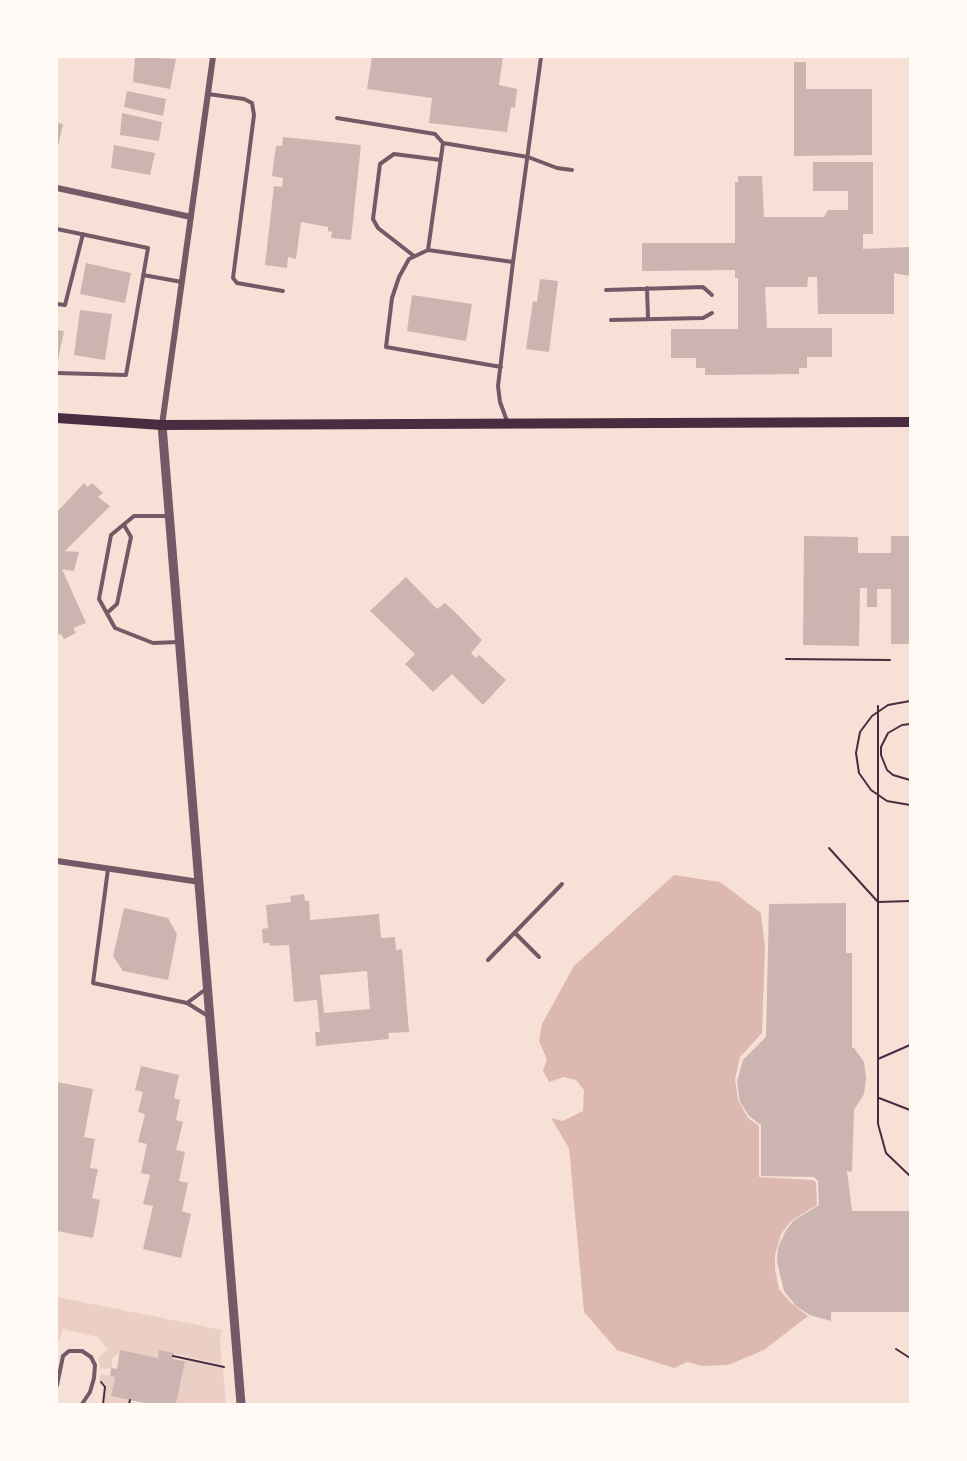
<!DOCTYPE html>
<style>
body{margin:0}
#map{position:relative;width:967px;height:1461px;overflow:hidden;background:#f7e1d7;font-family:"Fira Sans",sans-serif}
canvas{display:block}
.frame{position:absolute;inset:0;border:58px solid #fffaf5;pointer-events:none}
</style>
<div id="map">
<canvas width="967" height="1461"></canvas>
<div class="frame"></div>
</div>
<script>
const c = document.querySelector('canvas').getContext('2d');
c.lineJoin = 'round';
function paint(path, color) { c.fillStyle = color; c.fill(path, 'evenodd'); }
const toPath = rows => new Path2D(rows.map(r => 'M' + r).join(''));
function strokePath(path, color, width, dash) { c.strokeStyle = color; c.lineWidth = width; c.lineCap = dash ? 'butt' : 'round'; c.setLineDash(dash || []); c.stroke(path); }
paint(toPath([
 [57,1297,223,1330,220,1339,222,1365,160,1350,158,1358,120,1352,112,1359,112,1368,100,1369,99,1358,107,1349,98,1337,63,1329,57,1345],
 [185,1360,223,1368,226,1404,176,1404],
 [101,1374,115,1377,111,1396,129,1400,128,1404,104,1404,106,1387,99,1380]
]), '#ebcfc5');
paint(toPath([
 [674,875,720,882,761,913,765,948,762,1033,740,1057,735,1079,738,1100,748,1118,759,1126,759,1177,813,1180,816,1182,817,1205,791,1221,781,1234,775,1255,775,1270,779,1289,790,1302,808,1316,764,1350,728,1365,702,1366,687,1362,674,1368,617,1350,584,1312,569,1148,551,1118,563,1121,583,1111,584,1090,576,1080,564,1077,549,1082,543,1071,547,1059,539,1041,542,1024,574,966]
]), '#dcb8b0');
paint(toPath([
 [135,57,176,59,170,89,133,82],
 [372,57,503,57,499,85,517,89,515,108,511,107,507,132,429,123,432,98,367,89],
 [794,62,806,62,806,89,872,89,872,155,794,156],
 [127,91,166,99,163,116,124,107],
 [122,113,162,122,159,141,120,135],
 [57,123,63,124,58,147,57,147],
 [283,137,361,145,351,240,331,238,332,232,328,231,328,227,301,222,296,259,288,257,287,268,265,265,274,186,282,187,283,178,272,176,276,146,282,146],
 [114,145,155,153,150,175,111,168],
 [813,162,873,162,873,234,863,234,863,249,910,247,910,276,894,273,894,314,818,314,817,277,808,277,807,287,765,287,767,328,832,328,832,357,807,357,807,368,799,368,799,374,705,375,705,368,696,368,696,358,671,358,671,329,738,329,738,278,735,278,735,270,642,271,642,243,735,243,735,182,738,182,738,176,762,176,764,217,824,217,828,210,848,210,848,191,813,191],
 [86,263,131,273,125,303,80,294],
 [540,279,558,281,549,352,526,349,533,301,537,302],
 [412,295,472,304,466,341,407,331],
 [80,310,112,314,105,360,74,355],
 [57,330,64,331,58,360,57,359],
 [84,483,87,487,92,483,103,493,98,497,110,506,65,551,79,552,74,571,62,569,86,623,73,628,76,633,64,639,61,634,57,635,57,512],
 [804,536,858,537,858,553,891,553,891,536,910,536,910,644,891,644,891,589,877,589,877,607,867,607,867,588,860,588,859,646,803,645],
 [406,577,437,609,445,603,457,614,482,640,471,653,476,658,479,655,506,680,483,705,452,674,433,692,405,664,415,654,370,611],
 [304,894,305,901,309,901,310,920,379,914,381,938,395,937,396,950,402,949,409,1032,388,1033,389,1039,316,1046,315,1032,320,1032,317,1000,294,1002,289,945,270,946,270,943,263,943,262,929,268,928,266,905,291,902,290,896],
 [367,971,370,1009,324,1013,320,975],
 [846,903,846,953,852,953,852,1048,854,1048,864,1062,866,1078,864,1094,854,1110,852,1172,847,1171,852,1211,910,1211,910,1312,831,1312,831,1321,810,1315,796,1306,784,1291,777,1262,778,1248,785,1232,793,1221,819,1205,818,1181,814,1177,761,1176,761,1125,749,1116,740,1102,737,1082,743,1060,766,1037,769,904],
 [124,908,168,918,177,934,168,980,123,971,113,956],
 [141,1066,179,1075,174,1098,180,1100,176,1120,183,1122,176,1150,185,1152,179,1181,188,1183,182,1211,191,1214,181,1258,143,1249,153,1206,143,1204,150,1175,141,1173,147,1144,138,1142,145,1114,138,1112,143,1092,135,1090],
 [57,1082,93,1089,84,1137,95,1139,90,1168,98,1169,92,1198,100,1200,93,1238,57,1231],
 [120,1350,158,1358,159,1350,174,1353,173,1359,185,1361,176,1404,149,1404,111,1396,115,1377,110,1376,111,1368,117,1369]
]), '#ccb4b1');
strokePath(toPath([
 [786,659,890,660],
 [910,701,888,705,872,716,860,732,856,753,859,773,871,790,887,801,910,805],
 [878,706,878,1124,886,1153,910,1176],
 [910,724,902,725,888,733,881,747,881,755,887,770,893,775,910,780],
 [829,848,878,902,910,901],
 [878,1059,910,1045],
 [879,1098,910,1110],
 [896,1349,910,1358],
 [173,1356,224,1367],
 [101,1382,105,1387,103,1404],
 [129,1404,130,1400]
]), '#4a2c40', 2);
strokePath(toPath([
 [208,94,244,99,252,103,254,115,233,278,237,283,283,291],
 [337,118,435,134,443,143],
 [57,229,148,248,126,375,57,373],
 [428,250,443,143,528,157,557,168,572,170],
 [414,256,378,228,373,219,380,164,394,154,441,160],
 [143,275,182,282],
 [647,288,648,318],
 [606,290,703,287,712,295],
 [57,304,65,305,83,234],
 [611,320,703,318,712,313],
 [501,367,386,347,392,298,399,277,409,259,428,250,513,262,541,57],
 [507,421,500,402,498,386,513,262],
 [169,516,134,516,111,535,99,599,115,628,153,643,179,642],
 [107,613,117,604,131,537,124,525],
 [108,869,93,983,187,1003,208,1016],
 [515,933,539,957],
 [488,960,562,884],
 [187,1003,206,989],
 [57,1385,63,1356,69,1351,82,1351,91,1357,95,1365,94,1378,90,1392,82,1404]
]), '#755966', 4);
strokePath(toPath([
 [57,188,191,217],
 [162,425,213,57],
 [57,861,200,882]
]), '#755966', 6);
strokePath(toPath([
 [162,425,241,1404]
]), '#755966', 9);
strokePath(toPath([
 [57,418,162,425,910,422]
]), '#4a2c40', 10);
</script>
